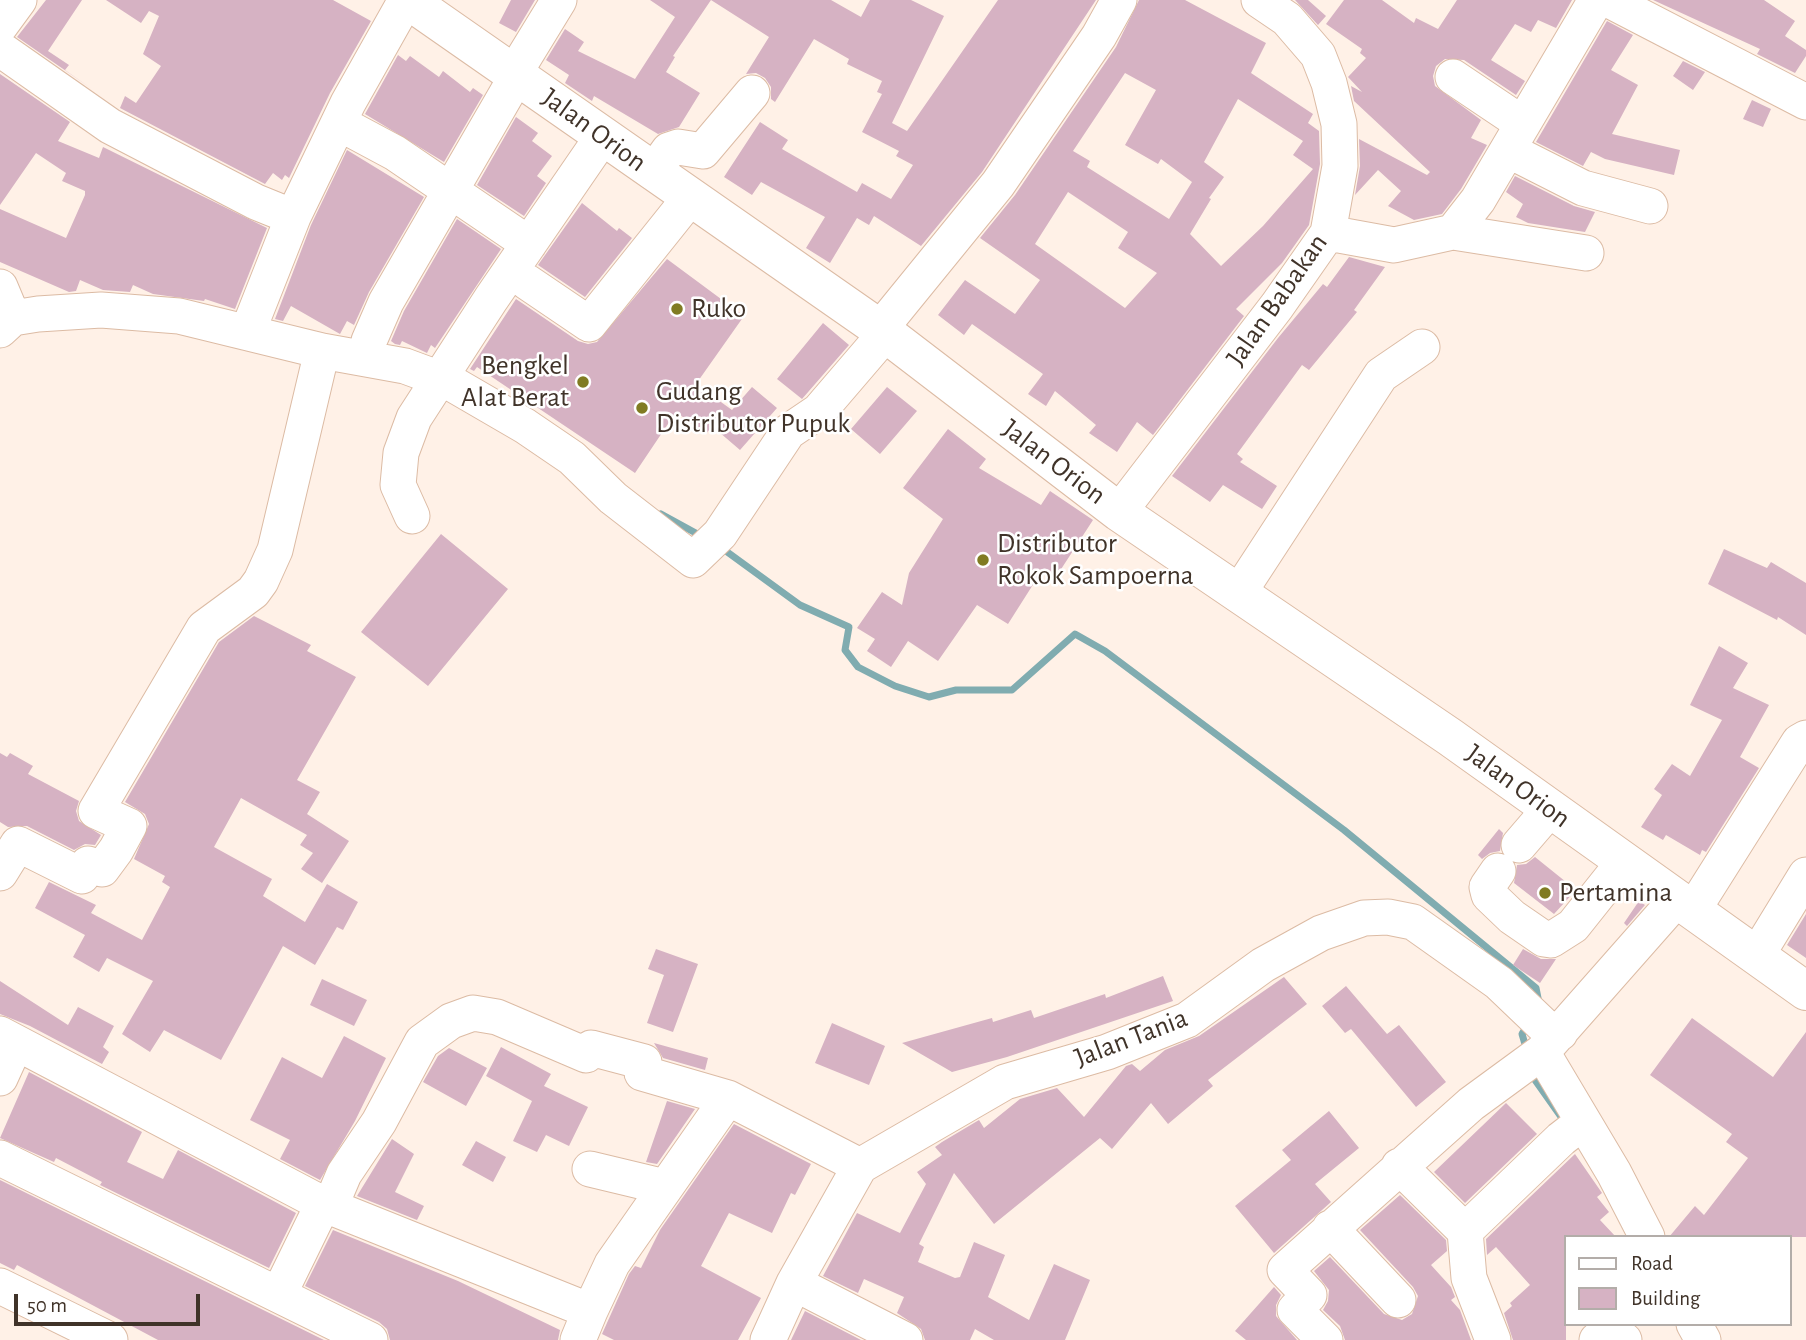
<!DOCTYPE html>
<style>
body{margin:0}
#map{position:relative;width:1806px;height:1340px;overflow:hidden;background:#fff1e7;font-family:"Alegreya Sans",sans-serif}
canvas{display:block}
.legend{position:absolute;left:1564px;top:1235px;width:228px;height:91px;box-sizing:border-box;background:#fff;border:2px solid #b3ada9;margin:0;padding:9px 12px;list-style:none;font-size:21px;color:#403329}
.legend li{display:flex;align-items:center;gap:14px;height:35px}
.legend b{width:35px;border:2px solid #b3ada9}
.scale{position:absolute;left:14px;top:1294px;width:186px;height:32px;box-sizing:border-box;border:4px solid #403329;border-top:0;padding-left:9px;font-size:21px;line-height:24px;white-space:nowrap;color:#403329;-webkit-text-stroke:5px #fff;paint-order:stroke}
</style>
<div id="map">
<canvas width="1806" height="1340"></canvas>
<ul class="legend">
<li><b style="height:9px;background:#fff"></b>Road</li>
<li><b style="height:19px;background:#d6b2c3"></b>Building</li>
</ul>
<div class="scale">50 m</div>
</div>
<script>
const c = document.querySelector('canvas').getContext('2d');
c.lineJoin = 'round';
const toPath = rows => new Path2D(rows.map(r => 'M' + r).join(''));
function strokePath(path, color, width, dash) { c.strokeStyle = color; c.lineWidth = width; c.lineCap = dash ? 'butt' : 'round'; c.setLineDash(dash || []); c.stroke(path); }
function paint(path, color) { c.fillStyle = color; c.fill(path, 'evenodd'); }
function label(font, color, halo, rows, align = 'center') {
  c.font = font + ' "Alegreya Sans",sans-serif'; c.lineWidth = 5; c.setLineDash([]); c.textBaseline = 'middle'; c.strokeStyle = halo; c.fillStyle = color; for (const [text, x, y, turn = 0] of rows) {
    c.save(); c.translate(x, y); c.rotate((+turn || 0) * Math.PI / 180); c.textAlign = isNaN(turn) ? turn : align; if (halo) c.strokeText(text, 0, 0); c.fillText(text, 0, 0); c.restore();
  }
}
strokePath(toPath([
 [661,514,703,537],
 [719,546,800,605,849,627,845,650,858,667,895,686,929,697,956,690,1012,690,1075,634,1105,651,1344,830,1536,988,1539,1003],
 [1527,1051,1522,1034,1529,1023],
 [1533,1072,1535,1080,1564,1121]
]), '#80acb0', 7);
paint(toPath([
 [46,0,82,0,48,51,69,65,65,70,92,89,17,37],
 [106,0,333,0,371,21,330,93,289,178,285,175,282,180,273,173,265,184,120,108,125,96,136,103,161,66,143,54,159,16,149,11,141,23],
 [511,0,535,0,516,32,499,23],
 [650,0,831,0,861,17,870,0,911,0,944,16,892,123,907,131,998,0,1096,0,982,172,921,246,874,216,869,225,857,218,830,263,806,248,825,217,761,182,752,195,724,177,760,122,788,140,782,149,857,192,862,183,891,199,913,165,896,156,899,151,862,132,882,94,877,92,882,81,847,64,849,59,814,39,775,102,771,99,771,87,765,78,756,73,746,74,769,37,711,0,673,56,675,57,666,72,700,93,679,127,658,134,594,96,592,101,565,83,569,75,546,60,565,29,584,42,578,51,635,79,675,17],
 [1139,0,1185,0,1266,43,1251,73,1313,114,1308,123,1319,131,1320,164,1309,225,1282,263,1236,309,1244,316,1153,435,1137,422,1117,452,1089,433,1096,425,1055,391,1046,406,1028,394,1043,374,972,324,964,335,938,315,965,280,1015,314,1040,280,980,238,1015,195,1116,47],
 [1125,73,1156,90,1125,145,1158,164,1161,159,1192,182,1169,219,1087,167,1090,161,1073,151],
 [1238,99,1303,141,1293,155,1313,169,1263,226,1221,266,1190,234,1211,199,1209,198,1224,177,1204,162],
 [1068,192,1128,232,1118,248,1157,273,1125,308,1035,244],
 [1295,0,1308,0,1326,16,1318,25],
 [1344,0,1382,0,1414,23,1416,18,1438,29,1457,0,1572,0,1556,28,1538,20,1531,32,1515,24,1491,60,1525,81,1516,95,1464,60,1445,59,1436,66,1433,76,1435,86,1481,120,1471,138,1487,145,1461,189,1442,214,1414,220,1388,206,1401,191,1378,170,1355,195,1360,166,1359,139,1427,175,1430,172,1354,101,1351,86,1362,92,1348,77,1366,58,1360,53,1362,49,1326,24],
 [1653,0,1764,0,1795,21,1785,36,1806,50,1806,56,1795,73,1757,54,1760,49],
 [1607,21,1633,35,1611,70,1638,85,1612,134,1680,150,1674,175,1605,159,1591,152,1583,166,1536,142],
 [398,55,406,61,410,56,439,77,443,71,470,92,473,88,483,95,444,162,365,114],
 [1683,61,1705,72,1693,90,1673,76],
 [0,74,70,122,58,141,99,158,103,147,267,228,235,309,205,299,204,301,153,294,133,285,130,292,103,290,80,280,76,291,69,292,0,262,0,209,66,238,85,195,85,191,62,181,66,173,36,153,0,205],
 [1752,100,1771,109,1763,127,1743,119],
 [516,117,538,133,532,141,552,156,537,176,546,183,524,216,477,185],
 [347,150,424,197,369,292,354,325,347,321,340,334,291,306,283,321,275,319,311,225],
 [1515,176,1574,206,1595,212,1585,232,1528,223,1516,217,1523,204,1506,192],
 [582,203,617,231,619,228,632,238,585,297,538,265],
 [457,219,501,249,435,348,431,345,427,353,402,341,400,345,395,344,391,341,404,311],
 [1349,257,1385,267,1354,310,1357,312,1309,370,1302,365,1237,454,1243,459,1240,462,1277,486,1262,509,1223,485,1210,502,1172,476,1278,338,1323,284,1327,287],
 [667,259,744,316,696,384,732,410,752,387,777,408,740,450,712,426,706,434,676,412,635,473,477,367,474,371,470,369,516,299,578,341,588,344,597,342],
 [823,323,849,345,802,399,777,379],
 [887,387,917,411,880,454,851,429],
 [948,429,986,459,979,468,1041,505,1050,491,1093,520,1054,580,1041,572,1008,624,977,605,938,661,908,641,891,667,867,651,875,639,857,628,882,592,902,605,909,573,943,519,903,488],
 [441,534,508,589,428,686,361,632],
 [1724,549,1767,568,1771,562,1806,583,1806,635,1778,617,1777,620,1708,584],
 [254,616,311,645,307,651,356,677,297,780,320,792,307,814,349,841,322,883,301,869,313,853,300,845,307,835,241,798,214,847,272,879,263,896,305,922,327,884,358,902,343,930,337,927,315,965,283,946,221,1060,164,1030,150,1052,122,1034,153,981,107,958,99,972,73,957,85,935,35,908,49,882,96,905,91,913,142,940,170,887,162,882,165,876,134,859,149,824,145,814,125,802,219,642],
 [1719,646,1748,663,1733,688,1769,705,1740,757,1759,768,1706,852,1702,850,1700,855,1666,835,1663,840,1641,827,1662,795,1654,789,1672,764,1690,776,1722,720,1690,705],
 [0,753,7,757,10,753,33,766,28,774,79,801,76,811,79,821,101,835,95,845,85,844,74,850,27,826,8,827,0,822],
 [1499,829,1503,833,1500,851,1490,853,1482,859,1478,855],
 [1535,857,1576,890,1554,914,1514,883,1517,865,1526,864],
 [1639,901,1645,905,1627,926,1624,923],
 [1806,914,1806,958,1787,945],
 [656,949,698,964,673,1032,647,1023,664,975,648,969],
 [1523,949,1541,959,1556,959,1540,983,1513,965],
 [1163,976,1173,1001,1007,1057,952,1072,902,1043,992,1018,993,1022,1031,1010,1034,1018,1105,994,1106,998],
 [1284,977,1307,1004,1208,1080,1213,1086,1168,1124,1151,1103,1112,1149,1100,1138,994,1224,954,1173,919,1244,924,1247,918,1262,955,1278,960,1277,974,1242,1005,1255,988,1297,1029,1320,1054,1264,1090,1280,1065,1340,994,1340,975,1329,970,1340,925,1340,921,1329,897,1313,904,1297,864,1279,858,1293,823,1276,857,1213,900,1233,926,1184,917,1172,942,1155,935,1147,942,1142,979,1120,984,1128,1020,1099,1057,1088,1084,1117,1126,1066,1132,1064,1140,1071,1165,1050,1199,1036],
 [322,979,367,1000,354,1026,310,1005],
 [0,981,68,1025,78,1007,114,1026,103,1047,109,1052,102,1064,30,1026,0,1014],
 [1346,986,1387,1034,1399,1025,1446,1082,1416,1107,1351,1029,1345,1033,1322,1006],
 [1692,1018,1773,1077,1806,1032,1806,1237,1669,1237,1695,1206,1704,1215,1748,1158,1726,1142,1732,1134,1650,1075],
 [832,1023,885,1046,869,1085,815,1063],
 [344,1036,386,1058,355,1121,320,1180,280,1159,290,1140,250,1120,282,1057,322,1078],
 [654,1043,708,1058,705,1070,663,1058],
 [501,1047,551,1074,544,1086,588,1107,569,1146,546,1135,537,1152,513,1141,532,1101,486,1076],
 [449,1048,487,1068,466,1106,423,1082,438,1056],
 [29,1072,142,1132,127,1162,163,1179,178,1150,296,1213,269,1268,100,1185,102,1182,56,1158,54,1162,0,1138],
 [667,1101,695,1109,657,1164,646,1162],
 [1506,1103,1537,1134,1465,1203,1434,1172],
 [1329,1111,1359,1148,1315,1184,1331,1202,1274,1253,1235,1206,1291,1160,1282,1150],
 [734,1124,811,1164,795,1195,791,1193,772,1233,729,1213,701,1266,761,1298,738,1340,614,1340,602,1334,629,1274,635,1266,641,1268,660,1230],
 [392,1139,414,1154,395,1192,424,1206,417,1220,357,1196],
 [476,1141,506,1157,493,1182,462,1165],
 [1575,1154,1602,1193,1597,1197,1609,1212,1600,1220,1616,1237,1566,1237,1566,1340,1513,1340,1504,1313,1512,1306,1510,1303,1530,1285,1496,1247,1487,1255,1486,1239],
 [0,1180,324,1340,158,1340,17,1265,14,1270,0,1263],
 [1400,1195,1446,1240,1447,1251,1431,1265,1451,1287,1455,1297,1451,1300,1460,1310,1471,1340,1345,1340,1340,1326,1323,1310,1328,1301,1329,1290,1314,1271,1330,1257,1384,1314,1402,1320,1412,1314,1418,1296,1413,1287,1360,1230],
 [333,1230,458,1281,560,1330,558,1340,390,1340,387,1329,379,1322,305,1286],
 [1274,1287,1281,1295,1276,1305,1276,1316,1297,1340,1246,1340,1235,1331],
 [805,1311,861,1340,791,1340]
]), '#d6b2c3');
const minor = toPath([
 [1609,0,1806,102],
 [0,26,19,0],
 [0,49,110,126,256,202,293,217],
 [515,72,559,0],
 [1453,77,1523,124],
 [339,123,395,153,529,244],
 [1508,150,1583,188,1650,206],
 [653,172,669,150,678,147,703,151,752,93],
 [1453,232,1586,253],
 [1328,233,1394,245,1453,232,1478,200,1596,0],
 [527,282,589,324,689,199],
 [0,287,13,318],
 [880,329,998,184,1099,36,1119,0],
 [0,330,13,318,38,314,101,310,179,316,322,351,405,366,451,383,525,426,572,458,613,498,693,560,720,534,788,432,819,411,885,334],
 [248,331,293,217,348,103,406,0],
 [366,358,369,341,386,302,518,74],
 [1119,512,1277,306,1328,233,1340,166,1339,124,1329,83,1318,55,1287,19,1259,0],
 [412,516,398,485,401,453,414,418,491,299,603,136],
 [1238,594,1381,375,1422,347],
 [1519,845,1550,809],
 [1498,871,1487,887,1489,895,1512,917,1544,939,1551,940,1573,926,1624,862],
 [0,873,18,844,82,876,88,864,102,869,116,850,129,826,96,811,204,628,253,592,261,581,275,550,322,351],
 [1693,910,1799,742,1806,738],
 [1757,955,1806,875],
 [0,1034,323,1204,590,1311,578,1340],
 [1542,1052,1614,1173,1647,1237],
 [0,1078,15,1045],
 [0,1158,370,1340],
 [1399,1166,1465,1231,1469,1278,1493,1340],
 [590,1169,665,1187],
 [1330,1228,1398,1300],
 [1465,1231,1561,1139,1583,1122],
 [794,1283,905,1340],
 [0,1286,110,1340],
 [279,1294,323,1204,333,1200,344,1174,379,1122,422,1042,451,1021,473,1013,497,1017,586,1055,591,1048,644,1062,642,1073,728,1098,860,1166],
 [590,1311,612,1264,728,1098],
 [1694,1324,1703,1340],
 [768,1340,794,1283,860,1166,1005,1082,1107,1052,1187,1020,1263,965,1321,933,1364,918,1388,917,1413,922,1499,983,1544,1026,1560,1033],
 [1325,1340,1295,1310,1309,1295,1285,1270,1471,1104,1542,1052,1677,899],
 [1597,1340,1609,1331,1624,1340]
]);
const highway = toPath([
 [408,0,880,329,1119,512,1450,737,1806,991]
]);
strokePath(minor, '#dcbba4', 37);
strokePath(highway, '#dcbba4', 40);
strokePath(minor, '#fff', 35);
strokePath(highway, '#fff', 38);
for (const [x, y, r, color] of [
 [677,309,7,"#807b22"],
 [583,382,7,"#807b22"],
 [642,408,7,"#807b22"],
 [983,560,7,"#807b22"],
 [1545,893,7,"#807b22"]
]) { const dot = new Path2D(); dot.arc(x, y, r, 0, 2 * Math.PI); c.fillStyle = color; c.fill(dot); strokePath(dot, '#fff', 2.5); }
label('28px', '#403329', '#fff', [
 ["Jalan Orion",594,130,36],
 ["Jalan Babakan",1277,300,-55],
 ["Jalan Orion",1054,462,37],
 ["Jalan Orion",1518,786,36],
 ["Jalan Tania",1131,1038,-21]
]);
label('28px', '#403329', '#fff', [
 ["Ruko",691,309],
 ["Bengkel",569,366,"right"],
 ["Alat Berat",569,398,"right"],
 ["Gudang",656,392],
 ["Distributor Pupuk",656,424],
 ["Distributor",997,544],
 ["Rokok Sampoerna",997,576],
 ["Pertamina",1559,893]
], 'left');
</script>
